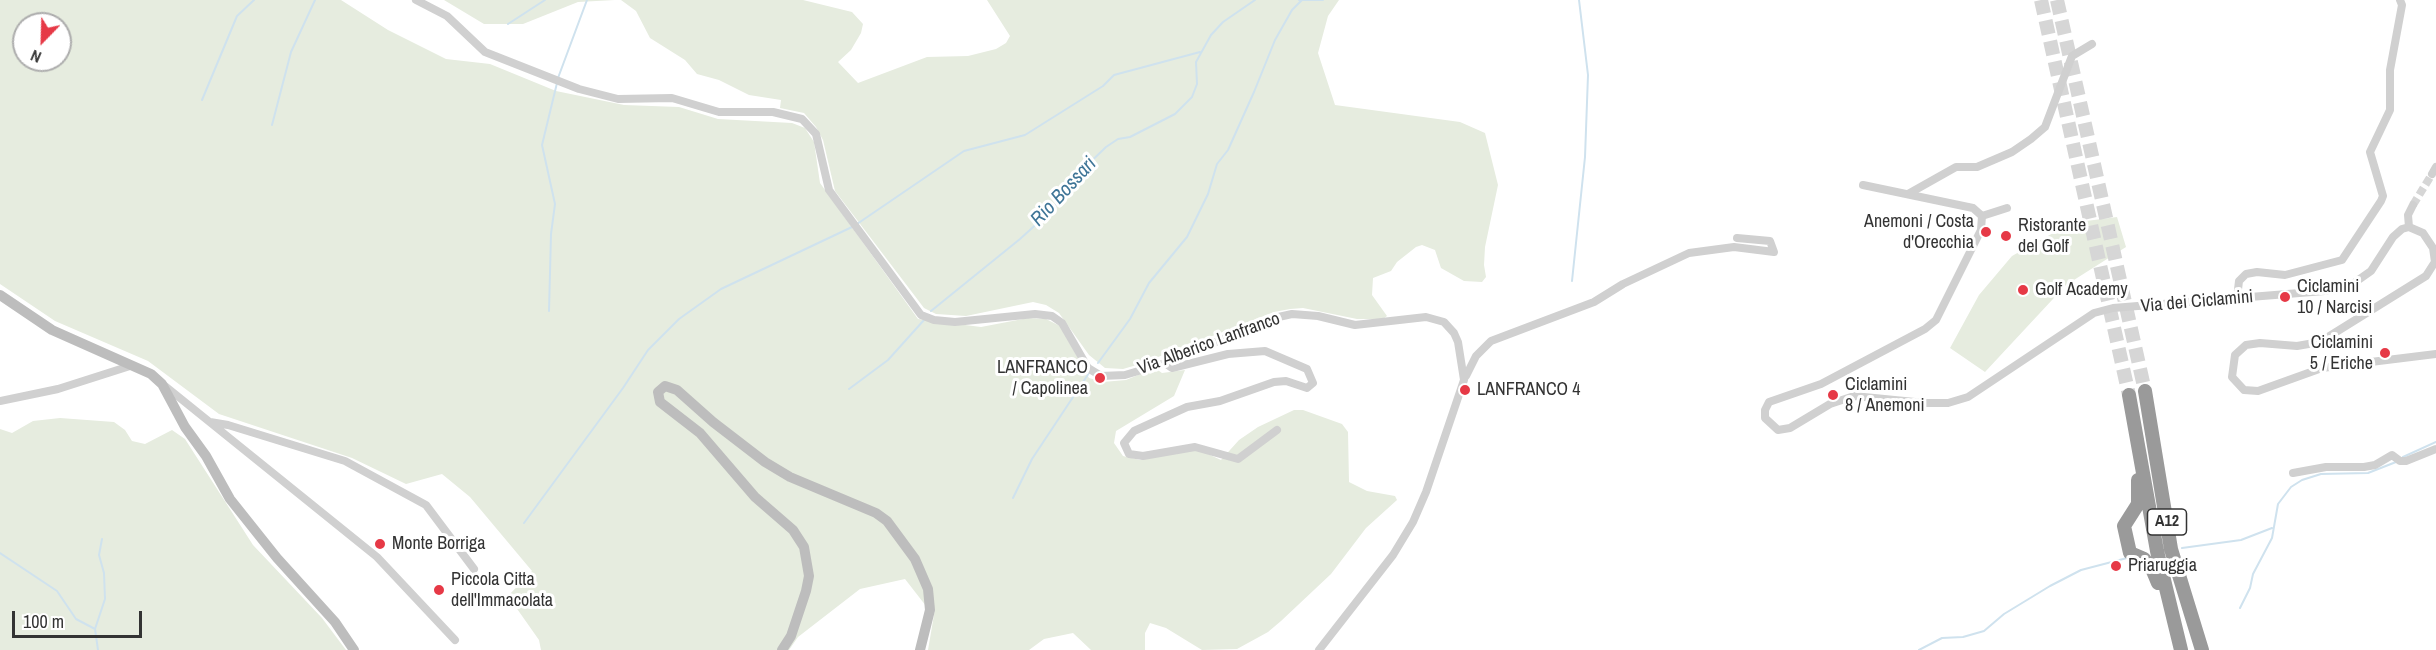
<!DOCTYPE html>
<style>
body{margin:0}
#map{position:relative;width:2436px;height:650px;overflow:hidden;background:#fff;font-family:"Archivo Narrow",sans-serif}
canvas{display:block}
.north{position:absolute;left:12px;top:12px;width:60px;height:60px;box-sizing:border-box;background:#fff;border:2px solid #adadad;border-radius:50%;rotate:203deg;font-size:16px;font-weight:700;line-height:24px;text-align:center;color:#333}
.north::after{content:'';display:block;margin:auto;width:21px;height:27px;background:#e63946;clip-path:polygon(50% 0,100% 100%,50% 72%,0 100%)}
.scale{position:absolute;left:12px;top:611px;width:130px;height:27px;box-sizing:border-box;border:3px solid #333;border-top:0;padding-left:8px;font-size:18px;line-height:21px;white-space:nowrap;color:#333;-webkit-text-stroke:4px #fff;paint-order:stroke}
</style>
<div id="map">
<canvas width="2436" height="650"></canvas>
<div class="north">N</div>
<div class="scale">100 m</div>
</div>
<script>
const c = document.querySelector('canvas').getContext('2d');
c.lineJoin = 'round';
function paint(path, color) { c.fillStyle = color; c.fill(path, 'evenodd'); }
const toPath = rows => new Path2D(rows.map(r => 'M' + r).join(''));
function strokePath(path, color, width, dash) { c.strokeStyle = color; c.lineWidth = width; c.lineCap = dash ? 'butt' : 'round'; c.setLineDash(dash || []); c.stroke(path); }
function label(font, color, halo, rows, align = 'center') {
  c.font = font + ' "Archivo Narrow",sans-serif'; c.lineWidth = 6; c.setLineDash([]); c.textBaseline = 'middle'; c.strokeStyle = halo; c.fillStyle = color; for (const [text, x, y, turn = 0] of rows) {
    c.save(); c.translate(x, y); c.rotate((+turn || 0) * Math.PI / 180); c.textAlign = isNaN(turn) ? turn : align; if (halo) c.strokeText(text, 0, 0); c.fillText(text, 0, 0); c.restore();
  }
}
paint(toPath([
 [0,0,341,0,388,30,446,59,490,64,556,91,624,105,679,107,718,119,792,123,805,128,814,142,820,183,918,319,981,327,1028,318,1046,319,1060,326,1089,378,1103,382,1126,380,1155,368,1162,373,1185,370,1174,396,1116,431,1114,443,1123,456,1140,460,1182,449,1197,449,1221,460,1239,440,1258,427,1294,410,1303,410,1342,424,1348,432,1349,482,1367,491,1395,496,1397,500,1366,528,1331,574,1281,621,1268,632,1237,649,1202,650,1166,628,1150,623,1145,633,1145,650,1091,650,1073,633,1044,639,1029,650,928,650,935,609,926,606,905,579,860,589,798,637,789,650,541,650,539,640,508,596,532,571,470,497,442,474,406,484,352,458,219,414,148,361,55,321,0,284],
 [24,24,60,24,60,60,24,60],
 [444,0,615,0,578,2,523,24,484,24],
 [621,0,803,0,852,12,863,24,861,33,851,50,838,62,858,83,927,57,968,56,996,49,1006,43,1010,36,987,0,1339,0,1328,16,1318,53,1335,105,1460,122,1485,133,1498,185,1485,247,1484,265,1486,277,1482,282,1464,281,1441,268,1435,250,1422,245,1416,247,1397,262,1391,271,1373,278,1372,295,1387,316,1383,319,1357,319,1303,308,1290,309,1274,312,1140,364,1123,369,1105,368,1089,355,1059,313,1046,305,1033,302,966,316,936,314,924,308,835,191,823,140,816,127,804,113,780,108,781,100,749,95,719,80,697,74,685,60,650,38,636,11],
 [2117,217,2126,247,2066,285,1985,372,1950,348,1979,295,2012,256,2071,223],
 [60,418,114,422,125,430,132,441,145,444,172,430,185,439,253,545,322,618,346,650,0,650,0,429,12,433,33,421]
]), '#e6ecdf');
strokePath(toPath([
 [1299,0,1323,0],
 [508,24,545,0],
 [558,78,587,0],
 [202,100,237,16,254,0],
 [272,125,291,52,315,0],
 [857,224,964,151,1025,135,1103,86,1114,75,1200,52],
 [1572,281,1585,157,1588,75,1579,0],
 [549,311,551,234,555,204,542,145,557,83],
 [931,311,1020,239,1053,209,1077,175,1106,147,1118,139,1130,137,1175,114,1192,97,1197,84,1196,62,1211,35,1223,22,1255,0],
 [1098,363,1130,319,1149,283,1187,237,1208,194,1217,164,1228,150,1254,92,1275,40,1292,10,1302,0],
 [849,389,888,360,924,320],
 [2403,457,2436,442],
 [1013,498,1032,459,1089,373],
 [524,523,623,388,648,350,679,319,721,289,852,227],
 [2182,548,2241,540,2272,528],
 [0,553,57,591,76,619,95,629],
 [2240,608,2250,588,2253,574,2272,538,2278,504,2291,487,2302,480,2321,474,2368,473,2396,462],
 [98,650,95,629,105,599,104,573,99,555,102,539],
 [1919,650,1942,638,1963,637,1984,631,2004,614,2050,586,2081,570,2127,558]
]), '#cfe2ee', 2);
strokePath(toPath([
 [2413,205,2432,174]
]), '#d6d6d6', 8, [8, 4]);
strokePath(toPath([
 [2041,0,2129,395],
 [2057,0,2145,391]
]), '#d6d6d6', 14, [14, 7]);
strokePath(toPath([
 [416,0,447,16,485,52,579,89,618,99,672,98,719,112,773,112,802,119,816,134,829,190,921,315,934,320,955,322,1035,314,1052,316,1062,323,1088,368,1101,376,1125,375,1165,363,1274,318,1292,314,1318,316,1355,325,1426,317,1444,322,1454,333,1458,342,1464,380,1426,492,1413,522,1393,555,1319,650],
 [2432,174,2436,167],
 [1863,185,1973,208,1982,216,1981,230,1936,320,1925,329,1821,384,1769,402,1765,410,1765,418,1778,430,1790,428,1830,404,1854,396,1925,403,1948,403,1968,397,2094,313,2113,308,2337,290,2354,283,2371,271,2393,237,2402,229,2409,227,2423,233,2433,248,2435,262,2426,276,2320,342,2297,346,2260,343,2246,345,2235,355,2232,377,2244,390,2258,391,2322,368,2436,354],
 [1908,194,1956,167,1977,167,2012,152,2031,139,2045,127,2072,56,2092,44],
 [1982,216,2007,208],
 [2409,227,2408,215,2413,205],
 [2237,298,2239,281,2246,274,2257,272,2285,275,2342,260,2381,201,2383,196,2370,152,2390,110,2390,70,2402,5,2400,0],
 [1165,363,1172,368,1228,354,1265,351,1307,369,1313,383,1307,388,1286,381,1274,382,1220,401,1187,407,1134,431,1124,443,1129,454,1143,456,1195,447,1238,459,1277,430],
 [1466,376,1476,356,1491,341,1594,302,1623,284,1689,253,1734,247,1774,252,1770,241,1737,238],
 [165,386,377,557,455,640],
 [0,401,58,389,130,366],
 [210,422,228,425,345,461,426,505,474,569],
 [2293,473,2326,467,2364,467,2375,465,2392,455,2400,461,2406,461,2436,449]
]), '#d0d0d0', 8);
strokePath(toPath([
 [0,295,52,330,151,374,162,384,185,427,206,456,230,499,277,558,335,622,354,650],
 [782,650,791,636,806,591,809,576,804,547,793,530,755,497,700,433,660,402,658,392,665,386,677,390,713,422,765,462,790,477,876,513,887,521,915,559,928,589,930,610,920,650]
]), '#bdbdbd', 10);
strokePath(toPath([
 [2145,391,2171,549,2202,650],
 [2129,395,2157,551,2181,650],
 [2138,480,2138,504,2124,526,2130,553,2144,559,2153,571,2158,583]
]), '#9a9a9a', 14);
for (const [x, y, r, color] of [
 [1986,232,6,"#e63946"],
 [2006,236,6,"#e63946"],
 [2023,290,6,"#e63946"],
 [2285,297,6,"#e63946"],
 [2385,353,6,"#e63946"],
 [1100,378,6,"#e63946"],
 [1465,390,6,"#e63946"],
 [1833,395,6,"#e63946"],
 [380,544,6,"#e63946"],
 [2116,566,6,"#e63946"],
 [439,590,6,"#e63946"]
]) { const dot = new Path2D(); dot.arc(x, y, r, 0, 2 * Math.PI); c.fillStyle = color; c.fill(dot); strokePath(dot, '#fff', 2); }
for (const [x, y, w] of [
 [2167,522,39]
]) { const box = new Path2D(); box.roundRect(x - w / 2, y - 13, w, 26, 4.5); c.fillStyle = '#fff'; c.fill(box); strokePath(box, '#333', 1.5); }
label('bold 16px', '#333', null, [
 ["A12",2167,522]
]);
label('18px', '#333', '#fff', [
 ["Anemoni / Costa",1974,222,"right"],
 ["d'Orecchia",1974,243,"right"],
 ["Ristorante",2018,226],
 ["del Golf",2018,247],
 ["Ciclamini",2297,287],
 ["10 / Narcisi",2297,308],
 ["Golf Academy",2035,290],
 ["Ciclamini",2373,343,"right"],
 ["5 / Eriche",2373,364,"right"],
 ["LANFRANCO",1088,368,"right"],
 ["/ Capolinea",1088,389,"right"],
 ["Ciclamini",1845,385],
 ["8 / Anemoni",1845,406],
 ["LANFRANCO 4",1477,390],
 ["Monte Borriga",392,544],
 ["Priaruggia",2128,566],
 ["Piccola Citta",451,580],
 ["dell'Immacolata",451,601]
], 'left');
label('18px', '#333', '#fff', [
 ["Via dei Ciclamini",2197,302,-5],
 ["Via Alberico Lanfranco",1209,344,-20]
]);
label('italic 20px', '#3f7597', '#fff', [
 ["Rio Bossari",1064,192,-47]
]);
</script>
